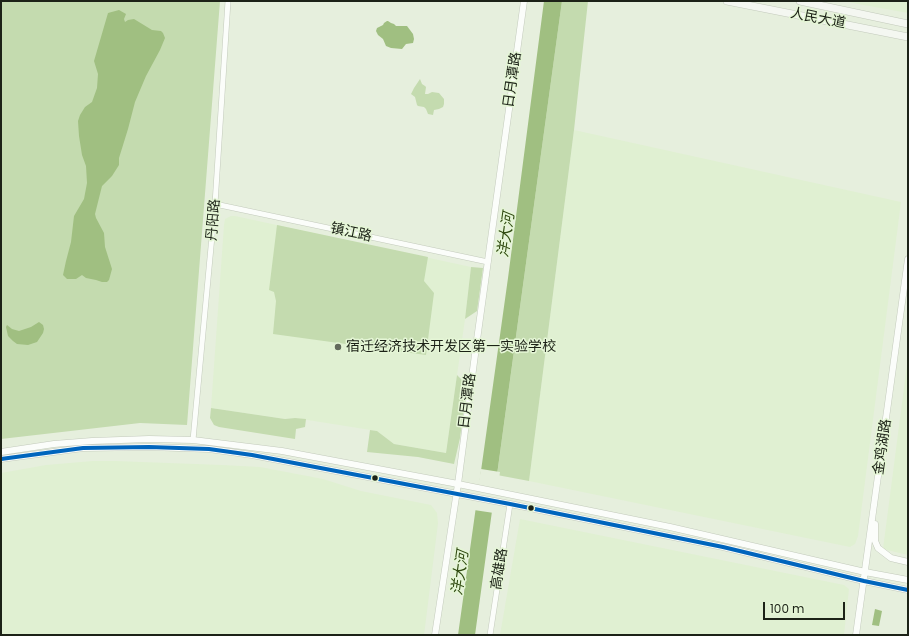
<!DOCTYPE html>
<meta charset="utf-8">
<style>
body{margin:0}
#map{position:relative;width:909px;height:636px;overflow:hidden;background:#e6efdd;font-family:Poppins,sans-serif}
canvas{display:block}
.frame{position:absolute;inset:0;border:2px solid #1c2217;pointer-events:none}
.scale{position:absolute;left:763px;top:602px;width:82px;height:18px;box-sizing:border-box;border:2px solid #1c2217;border-top:0;padding-left:5px;font-size:12px;line-height:14px;white-space:nowrap;color:#1c2217;-webkit-text-stroke:3px #e5f6d6;paint-order:stroke}
</style>
<div id="map">
<canvas width="909" height="636"></canvas>
<div class="frame"></div>
<div class="scale">100 m</div>
</div>
<script>
const c = document.querySelector('canvas').getContext('2d');
c.lineJoin = 'round';
function paint(path, color) { c.fillStyle = color; c.fill(path, 'evenodd'); }
const toPath = rows => new Path2D(rows.map(r => 'M' + r).join(''));
function strokePath(path, color, width, dash) { c.strokeStyle = color; c.lineWidth = width; c.lineCap = dash ? 'butt' : 'round'; c.setLineDash(dash || []); c.stroke(path); }
function label(font, color, halo, rows, align = 'center') {
  c.font = font + ' Poppins,"Noto Sans SC",sans-serif'; c.lineWidth = 3; c.setLineDash([]); c.textBaseline = 'middle'; c.strokeStyle = halo; c.fillStyle = color; for (const [text, x, y, turn = 0] of rows) {
    c.save(); c.translate(x, y); c.rotate((+turn || 0) * Math.PI / 180); c.textAlign = isNaN(turn) ? turn : align; if (halo) c.strokeText(text, 0, 0); c.fillText(text, 0, 0); c.restore();
  }
}
paint(toPath([
 [845,1,908,1,908,13,858,4],
 [574,130,901,202,858,536,855,544,850,547,529,481],
 [231,216,235,216,471,267,465,319,446,453,394,444,377,431,295,418,285,419,211,408,224,225,225,219],
 [908,357,908,555,883,549],
 [93,461,115,461,222,465,260,467,323,479,361,491,431,505,437,513,438,523,424,635,1,635,1,473,46,465],
 [520,519,844,585,849,589,844,635,500,635]
]), '#e0f0d2');
paint(toPath([
 [1,1,220,1,187,425,140,423,1,439],
 [562,1,588,1,574,130,529,481,497,475],
 [420,79,422,84,425,86,426,87,425,94,428,94,432,92,439,93,444,99,444,104,443,107,439,109,434,110,433,115,428,114,426,109,424,107,418,106,417,105,415,97,411,94,414,88],
 [277,225,428,257,424,281,434,293,426,355,273,334,276,301,274,292,269,290],
 [471,267,483,268,477,311,465,319],
 [457,375,467,385,460,438,454,464,418,457,367,452,370,430,377,431,394,444,446,453],
 [211,408,285,419,295,418,306,419,305,427,296,429,295,439,219,427,214,425,210,418]
]), '#c4dbaf');
paint(toPath([
 [544,1,562,1,475,635,458,635,508,278],
 [119,10,126,14,124,19,125,22,128,20,134,19,152,30,161,31,163,33,165,38,160,50,146,76,135,102,128,129,119,158,119,165,112,176,102,186,95,214,96,218,104,233,105,247,112,269,109,280,107,282,102,282,96,280,86,278,82,275,76,279,67,279,63,275,66,261,71,242,74,216,84,199,87,183,86,166,82,155,79,136,78,121,80,115,85,107,92,102,97,88,98,74,94,61,108,13],
 [387,21,388,21,391,23,394,24,396,26,407,26,413,34,414,39,413,43,406,44,402,49,391,48,386,46,383,39,378,35,376,31,377,28,383,25,384,23],
 [39,322,43,325,44,329,43,333,37,342,28,345,17,344,13,341,8,336,6,327,7,325,12,329,19,331,31,327],
 [875,609,882,611,879,626,872,625]
]), '#a0bf81');
paint(toPath([
 [481,469,500,472,494,513,474,510]
]), '#e6efdd');
const minor = toPath([
 [215,204,314,225,488,262],
 [193,440,215,204,228,1],
 [490,635,510,504]
]);
const tertiary = toPath([
 [1,452,54,444,92,441,149,439,193,440,282,451,458,484,670,527,865,572,908,580],
 [1,459,83,448,149,447,209,449,252,455,510,504,723,547,864,581,908,590],
 [875,524,875,541,878,548,891,558,908,562],
 [435,635,458,484,476,347,524,1],
 [856,635,908,259]
]);
const secondary = toPath([
 [727,1,908,37],
 [800,1,908,24]
]);
strokePath(minor, '#c3cabc', 6);
strokePath(tertiary, '#c3cabc', 7);
strokePath(secondary, '#c3cabc', 8);
strokePath(minor, '#fbfdfa', 5);
strokePath(tertiary, '#fbfdfa', 6);
strokePath(secondary, '#f4f7f1', 7);
strokePath(toPath([
 [1,459,83,448,149,447,209,449,252,455,510,504,723,547,864,581,908,590]
]), '#0065bd', 4);
for (const [x, y, r, color] of [
 [338,347,4,"#636a5c"],
 [375,478,3.5,"#1c2217"],
 [531,508,3.5,"#1c2217"]
]) { const dot = new Path2D(); dot.arc(x, y, r, 0, 2 * Math.PI); c.fillStyle = color; c.fill(dot); strokePath(dot, '#e5f6d6', 1.5); }
label('14px', '#1c2217', '#e5f6d6', [
 ["人民大道",818,19,11],
 ["日月潭路",513,80,-82],
 ["丹阳路",214,220,-85],
 ["镇江路",351,233,12],
 ["日月潭路",468,401,-83],
 ["金鸡湖路",883,447,-82],
 ["高雄路",500,569,-81]
]);
label('14px', '#1c2217', '#e5f6d6', [
 ["宿迁经济技术开发区第一实验学校",346,347]
], 'left');
label('italic 15px', '#304a11', '#e5f6d6', [
 ["洋大河",507,235,-82],
 ["洋大河",461,573,-82]
]);
</script>
